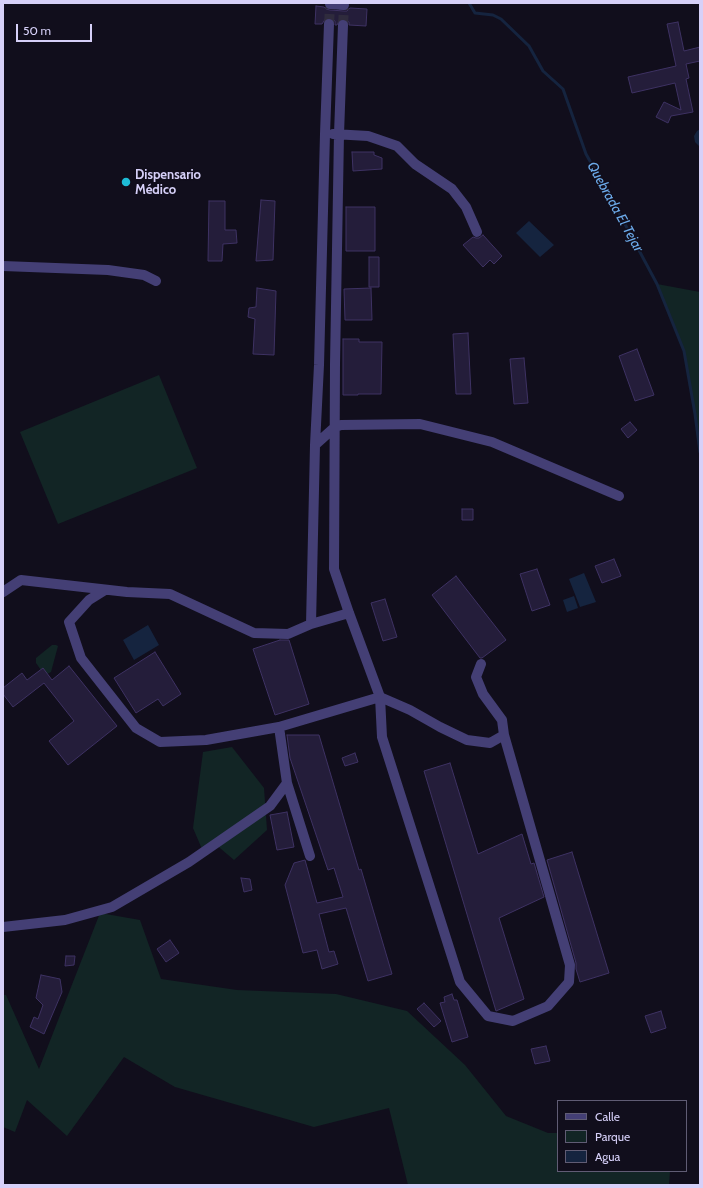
<!DOCTYPE html>
<meta charset="utf-8">
<style>
body{margin:0}
#map{position:relative;width:703px;height:1188px;overflow:hidden;background:#110e1c;font-family:Cabin,sans-serif}
canvas{display:block}
.frame{position:absolute;inset:0;border:4px solid #d6d0f8;pointer-events:none}
.legend{position:absolute;left:557px;top:1100px;width:130px;height:72px;box-sizing:border-box;background:#110e1c;border:1px solid #605c74;margin:0;padding:5px 7px;list-style:none;font-size:12px;color:#d6d0f8}
.legend li{display:flex;align-items:center;gap:8px;height:20px}
.legend b{width:20px;border:1px solid #605c74}
.scale{position:absolute;left:16px;top:24px;width:76px;height:18px;box-sizing:border-box;border:2px solid #d6d0f8;border-top:0;padding-left:5px;font-size:12px;line-height:14px;white-space:nowrap;color:#d6d0f8;-webkit-text-stroke:3px #110e1c;paint-order:stroke}
</style>
<div id="map">
<canvas width="703" height="1188"></canvas>
<div class="frame"></div>
<ul class="legend">
<li><b style="height:5px;background:#443f75"></b>Calle</li>
<li><b style="height:11px;background:#122525"></b>Parque</li>
<li><b style="height:11px;background:#15243f"></b>Agua</li>
</ul>
<div class="scale">50 m</div>
</div>
<script>
const c = document.querySelector('canvas').getContext('2d');
c.lineJoin = 'round';
function paint(path, color) { c.fillStyle = color; c.fill(path, 'evenodd'); }
const toPath = rows => new Path2D(rows.map(r => 'M' + r).join(''));
function strokePath(path, color, width, dash) { c.strokeStyle = color; c.lineWidth = width; c.lineCap = dash ? 'butt' : 'round'; c.setLineDash(dash || []); c.stroke(path); }
function label(font, color, halo, rows, align = 'center') {
  c.font = font + ' Cabin,sans-serif'; c.lineWidth = 3; c.setLineDash([]); c.textBaseline = 'middle'; c.strokeStyle = halo; c.fillStyle = color; for (const [text, x, y, turn = 0] of rows) {
    c.save(); c.translate(x, y); c.rotate((+turn || 0) * Math.PI / 180); c.textAlign = isNaN(turn) ? turn : align; if (halo) c.strokeText(text, 0, 0); c.fillText(text, 0, 0); c.restore();
  }
}
paint(toPath([
 [657,284,700,292,700,452,695,414,684,351],
 [159,375,197,468,58,524,20,432],
 [52,645,56,645,58,646,51,672,47,674,41,670,36,663,36,658],
 [232,747,264,788,267,830,234,860,214,843,202,849,193,828,203,752],
 [100,913,140,920,161,979,237,990,336,994,407,1011,465,1065,506,1116,548,1133,558,1133,558,1171,670,1171,669,1185,408,1185,389,1108,314,1127,175,1087,124,1057,67,1136,27,1100,15,1132,3,1127,3,995,6,995,39,1069]
]), '#122525');
paint(toPath([
 [700,129,700,147,695,142,694,136,697,131],
 [529,221,554,245,540,257,516,233],
 [584,573,596,602,580,607,569,579],
 [574,596,578,608,567,612,563,600],
 [148,625,159,645,134,660,123,640]
]), '#15243f');
strokePath(toPath([
 [469,3,475,13,493,15,501,19,529,46,543,71,563,89,586,154,618,211,657,284,684,351,695,414,700,452]
]), '#15243f', 3);
const building = toPath([
 [316,6,324,7,326,9,330,10,344,11,347,11,350,8,367,9,366,26,349,25,349,22,344,19,340,19,337,25,335,25,335,21,330,18,326,18,322,24,315,24,316,6],
 [678,22,684,51,700,47,700,61,686,64,689,78,686,79,693,112,671,116,668,123,656,117,664,102,681,110,675,83,632,93,628,77,676,66,667,24,678,22],
 [352,152,374,152,374,155,382,158,382,169,353,171,352,152],
 [261,200,275,201,273,260,256,261,261,200],
 [209,201,225,201,225,230,236,230,237,243,223,244,222,261,208,261,209,201],
 [346,207,375,207,375,251,346,251,346,207],
 [483,235,502,256,494,264,490,260,483,267,463,245,473,237,476,238,479,238,483,235],
 [369,257,379,257,379,287,369,287,369,257],
 [257,288,276,291,274,355,253,354,255,319,248,317,249,308,256,307,257,288],
 [371,288,372,320,345,320,344,289,371,288],
 [468,333,471,394,456,394,453,334,468,333],
 [343,339,359,339,359,342,382,342,381,394,358,394,358,395,343,395,343,339],
 [637,349,654,395,635,401,619,356,637,349],
 [524,358,528,403,514,404,510,359,524,358],
 [630,422,637,430,628,438,621,429,630,422],
 [462,509,473,509,473,520,462,520,462,509],
 [614,559,621,576,602,583,595,566,614,559],
 [537,569,550,605,532,611,520,574,537,569],
 [456,576,506,640,482,658,480,658,432,595,456,576],
 [385,599,397,637,383,641,371,603,385,599],
 [280,640,289,640,309,704,275,715,253,649,280,640],
 [155,652,181,694,163,706,158,699,136,713,114,678,155,652],
 [69,666,117,726,68,765,49,741,74,721,44,683,13,707,3,694,3,688,22,673,27,680,43,668,52,680,69,666],
 [287,735,319,735,359,870,361,869,392,974,368,981,346,908,319,914,329,952,334,951,338,964,322,969,317,950,303,953,285,885,294,863,305,860,317,903,343,897,334,868,328,870,290,758,287,735],
 [355,753,358,762,345,766,342,758,355,753],
 [450,763,478,854,522,834,531,864,534,863,544,897,499,918,524,999,496,1011,424,771,450,763],
 [287,812,294,847,277,850,270,815,287,812],
 [572,852,609,973,580,982,576,969,576,963,547,860,572,852],
 [241,878,250,879,252,890,244,892,241,878],
 [170,940,179,953,166,962,157,949,170,940],
 [66,956,75,956,74,965,65,966,66,956],
 [41,975,60,979,62,992,44,1034,30,1027,34,1017,38,1019,43,1005,36,998,41,975],
 [452,994,454,1000,457,1000,468,1037,452,1042,440,1003,445,1002,444,997,452,994],
 [424,1003,441,1021,434,1027,417,1009,424,1003],
 [661,1011,666,1028,651,1033,645,1016,661,1011],
 [546,1046,550,1061,535,1064,531,1049,546,1046]
]);
paint(building, '#241d3a');
strokePath(building, '#3e3263', 1);
strokePath(toPath([
 [329,24,330,7],
 [343,25,344,8]
]), '#2f2b3d', 10, [10, 5]);
strokePath(toPath([
 [330,4,344,5],
 [343,25,339,134,335,364,334,569,349,613,380,697,382,737,460,982,488,1016,513,1021,548,1006,569,982,570,965,504,735,502,720,483,694,476,677,481,664],
 [333,134,368,136,397,146,415,164,452,189,466,207,477,232],
 [3,266,108,270,144,275,156,281],
 [315,445,335,427,341,425,420,424,492,442,619,496],
 [105,590,89,600,69,622,81,658,136,728,160,742,206,740,279,727,380,697,410,710,440,727,467,740,490,743,504,735],
 [3,592,21,580,127,592,170,594,254,633,288,634,311,624,349,613],
 [311,624,315,445,319,365,325,134,329,24],
 [279,727,287,783,310,856],
 [3,927,65,920,112,907,189,862,270,806,287,783]
]), '#443f75', 10);
for (const [x, y, r, color] of [
 [126,182,5,"#1ebbd6"]
]) { const dot = new Path2D(); dot.arc(x, y, r, 0, 2 * Math.PI); c.fillStyle = color; c.fill(dot); strokePath(dot, '#110e1c', 1.5); }
label('bold 13px', '#d6d0f8', '#110e1c', [
 ["Dispensario",135,175],
 ["Médico",135,190]
], 'left');
label('italic 14px', '#6caaea', '#110e1c', [
 ["Quebrada El Tejar",615,207,61]
]);
</script>
